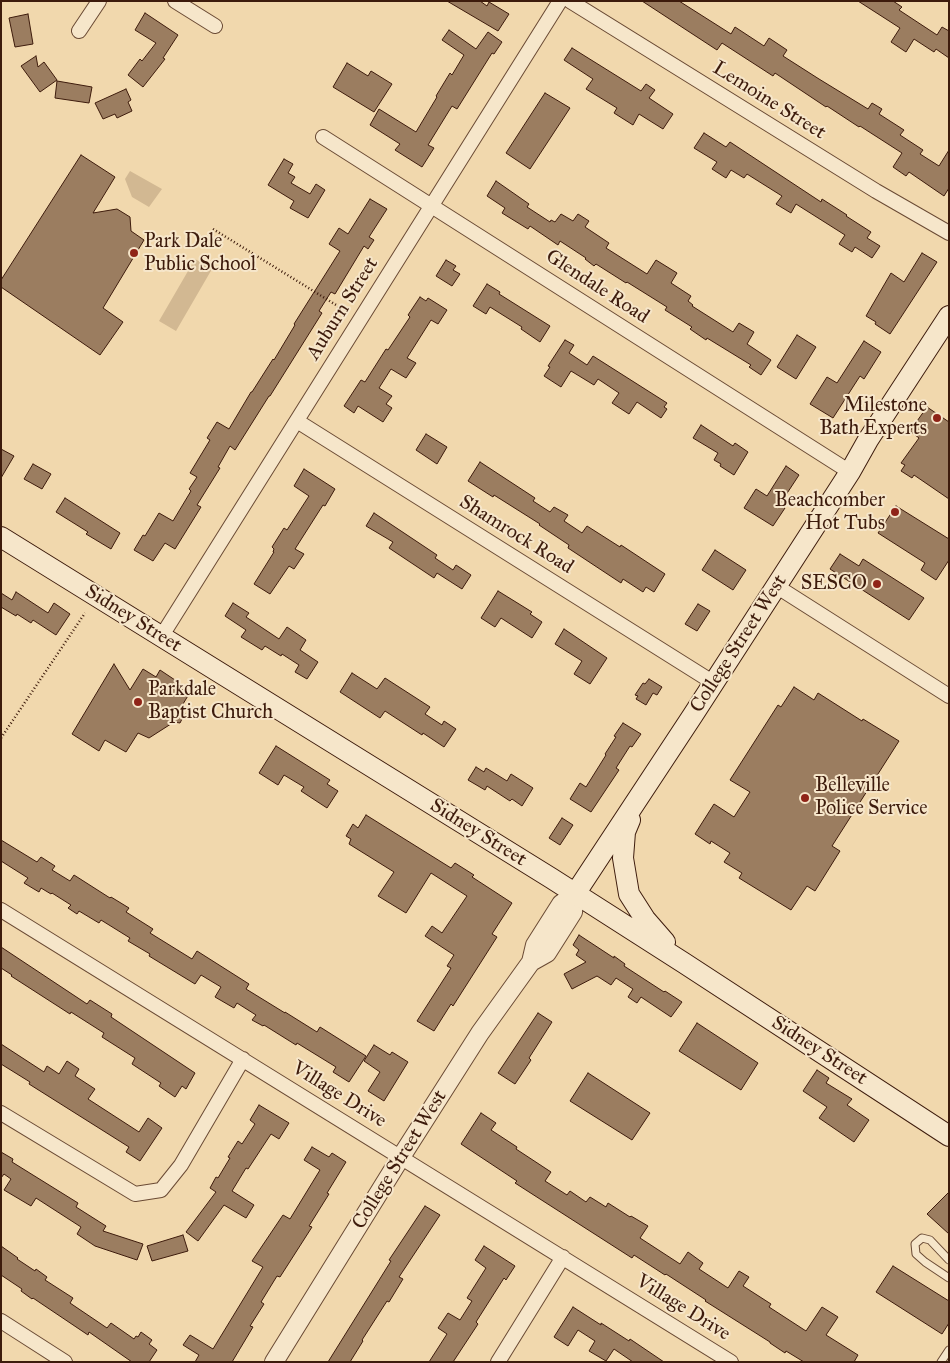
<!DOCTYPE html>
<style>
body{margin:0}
#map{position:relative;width:950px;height:1363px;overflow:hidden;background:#f1d8ad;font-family:"IM FELL Great Primer",serif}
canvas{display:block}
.frame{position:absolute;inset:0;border:2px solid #3d1b0c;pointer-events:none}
</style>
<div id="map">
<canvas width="950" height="1363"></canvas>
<div class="frame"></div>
</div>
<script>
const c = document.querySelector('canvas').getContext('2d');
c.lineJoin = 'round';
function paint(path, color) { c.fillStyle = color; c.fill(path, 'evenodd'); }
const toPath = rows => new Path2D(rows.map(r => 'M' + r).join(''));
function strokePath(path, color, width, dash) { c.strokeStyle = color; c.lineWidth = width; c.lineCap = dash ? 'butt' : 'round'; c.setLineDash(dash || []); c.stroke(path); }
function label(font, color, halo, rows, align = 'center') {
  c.font = font + ' "IM FELL Great Primer",serif'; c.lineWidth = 4; c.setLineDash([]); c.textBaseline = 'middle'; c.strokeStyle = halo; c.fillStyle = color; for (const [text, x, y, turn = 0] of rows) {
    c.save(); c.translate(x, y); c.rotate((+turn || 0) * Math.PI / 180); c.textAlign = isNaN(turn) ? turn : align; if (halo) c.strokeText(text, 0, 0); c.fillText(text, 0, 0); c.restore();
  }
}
paint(toPath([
 [130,171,162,189,149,207,132,197,125,179],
 [195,259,212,269,176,331,159,321]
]), '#d2b892');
const building = toPath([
 [447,1,480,1,487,6,489,2,509,14,498,31,447,1],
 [642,1,679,1,731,34,735,27,764,46,769,38,787,50,783,56,819,79,868,109,872,103,882,109,879,114,904,130,900,135,923,150,920,154,939,166,949,150,949,188,944,196,909,172,906,176,893,167,902,153,860,126,859,127,827,106,826,107,775,73,773,76,722,43,717,50,642,1],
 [858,1,893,1,902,7,899,10,937,35,942,27,949,31,949,58,936,49,934,52,914,39,906,52,891,42,900,28,858,1],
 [145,13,178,35,163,58,165,59,143,87,128,75,140,59,142,61,156,43,135,30,145,13],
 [28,14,33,44,15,47,9,18,28,14],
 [449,30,476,49,488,32,502,42,494,54,492,53,457,109,452,106,428,145,434,148,422,167,395,150,400,144,370,125,379,109,416,132,437,97,436,96,450,73,452,75,464,55,442,40,449,30],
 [572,48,641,91,646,84,655,90,649,98,673,114,663,129,639,114,633,125,614,113,617,108,586,89,593,79,564,60,572,48],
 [36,56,38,67,44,62,57,80,40,92,21,66,36,56],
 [347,63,368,76,371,71,392,84,374,112,333,87,347,63],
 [57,81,92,87,89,103,55,98,57,81],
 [126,89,131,100,128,102,132,111,117,118,115,114,103,119,95,103,126,89],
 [545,93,570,108,530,169,506,153,545,93],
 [704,133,726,147,730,142,821,202,822,199,847,215,846,216,871,232,867,238,880,246,872,258,855,247,852,252,839,244,845,235,796,204,791,213,776,204,782,196,747,174,744,178,731,170,726,178,712,169,717,162,694,148,704,133],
 [81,155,115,177,93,213,117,209,130,217,131,231,144,240,103,308,123,322,100,355,1,287,1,280,81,155],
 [284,159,293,164,288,173,295,177,291,183,310,194,316,184,325,190,308,218,290,208,294,201,268,185,284,159],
 [496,181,529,204,527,207,550,222,551,220,555,222,561,214,573,221,578,214,589,221,585,227,609,243,606,248,647,274,656,260,677,273,671,283,691,296,688,301,693,305,692,306,733,332,739,323,754,332,747,344,771,360,761,375,749,367,751,365,707,338,706,340,690,329,692,327,665,310,667,307,627,282,626,283,596,264,594,266,585,259,586,258,560,241,558,245,530,226,528,229,502,213,505,208,487,196,496,181],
 [370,199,387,209,369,237,374,240,368,249,364,246,335,294,331,292,319,311,322,313,270,396,269,396,235,450,230,446,218,467,220,468,197,505,201,507,175,549,165,543,153,561,134,550,143,535,145,536,159,513,173,521,191,491,189,489,197,477,190,473,210,440,207,438,217,422,229,429,251,392,252,392,273,359,274,360,295,325,294,324,340,251,329,244,339,228,348,234,370,199],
 [922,253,937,262,890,334,875,324,876,322,866,316,891,273,904,282,922,253],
 [446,260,456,266,453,270,460,274,452,286,436,276,446,260],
 [487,284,500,292,499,294,550,326,540,342,521,329,522,327,490,307,486,314,473,306,487,284],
 [420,297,426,301,428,298,447,310,438,324,431,320,407,358,416,363,406,378,391,369,379,388,392,396,386,404,392,408,383,422,358,406,354,413,344,406,361,380,365,382,386,349,388,350,410,317,408,315,420,297],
 [797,335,816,347,796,379,777,367,797,335],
 [565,340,574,345,569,353,587,365,593,356,667,403,664,407,667,409,661,418,637,402,629,414,612,403,619,393,598,379,594,385,571,371,561,387,544,376,550,367,548,366,565,340],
 [864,341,881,352,864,379,860,376,833,418,810,404,827,377,837,383,864,341],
 [927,407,949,422,949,499,914,475,912,478,901,471,905,465,901,463,919,438,910,431,927,407],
 [701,425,733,446,735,443,748,452,734,475,720,466,721,464,714,460,718,453,693,438,701,425],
 [426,434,447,447,437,464,416,450,426,434],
 [1,449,14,456,1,478,1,449],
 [480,462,535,498,533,501,550,512,554,507,568,515,564,521,582,533,587,526,620,547,621,545,665,574,654,592,646,587,643,592,623,579,621,583,568,548,569,545,539,525,540,524,494,495,493,497,468,481,480,462],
 [33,464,51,474,42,489,24,479,33,464],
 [786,466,799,475,780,504,785,508,773,526,744,508,756,489,767,496,786,466],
 [304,469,335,489,325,506,323,505,295,549,304,554,294,569,289,566,270,594,254,584,274,552,273,552,274,549,272,547,284,528,287,530,309,496,294,486,304,469],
 [65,498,120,533,111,549,86,534,88,532,56,512,65,498],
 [896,506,949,539,949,560,936,580,921,570,925,563,878,533,896,506],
 [374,513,437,555,435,558,453,570,456,565,471,575,462,589,437,573,434,578,389,548,393,542,366,526,374,513],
 [715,550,746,570,733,590,702,570,715,550],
 [840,554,859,566,863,559,924,598,909,620,830,569,840,554],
 [498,591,532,612,530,614,542,622,532,638,501,618,495,627,481,618,498,591],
 [16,592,48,613,54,603,70,614,56,635,33,620,31,623,17,614,16,616,1,607,1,593,12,600,16,592],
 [233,603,249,613,246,617,279,639,287,627,306,640,300,650,318,662,307,679,295,672,299,665,282,654,281,656,265,646,262,650,241,637,246,630,225,616,233,603],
 [698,604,710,611,697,631,685,624,698,604],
 [564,629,607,658,590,684,574,674,582,661,555,644,564,629],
 [114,664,130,690,143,669,156,677,160,670,178,682,176,685,189,694,180,709,185,713,180,723,174,722,149,738,138,733,126,752,105,740,99,751,72,734,114,664],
 [352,673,377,689,385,678,430,707,425,714,442,725,444,721,456,729,444,747,423,733,422,735,385,711,380,718,340,692,352,673],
 [649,679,662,687,657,695,653,693,646,705,636,699,638,696,635,695,643,683,645,684,649,679],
 [794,687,814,700,818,693,862,721,863,719,899,741,832,846,840,851,815,891,807,886,791,910,739,878,742,873,724,862,730,853,711,841,710,844,695,834,714,804,734,817,750,792,730,780,778,705,781,707,794,687],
 [623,723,641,734,632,747,630,746,616,768,619,770,591,812,570,799,580,783,586,787,606,755,605,754,616,737,614,736,623,723],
 [276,746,330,780,327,784,338,791,327,808,301,791,304,787,284,775,278,785,259,773,276,746],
 [476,767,484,772,486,768,507,781,511,774,533,788,522,806,512,799,510,801,487,786,485,790,468,780,476,767],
 [366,815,451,868,455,863,474,875,472,877,512,903,492,934,497,937,453,1006,451,1004,434,1031,417,1021,451,968,447,966,454,955,425,936,432,926,442,933,467,896,431,873,406,913,378,896,394,872,349,844,351,839,346,836,353,824,358,828,366,815],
 [562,818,573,825,560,845,549,838,562,818],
 [1,840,37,862,41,857,55,866,52,870,70,881,74,875,110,898,111,897,129,908,126,912,153,929,150,933,192,959,197,951,249,984,246,989,285,1013,285,1012,317,1032,320,1027,366,1056,349,1082,333,1072,336,1067,297,1043,296,1045,264,1025,263,1026,252,1020,256,1015,237,1003,234,1008,215,997,221,987,201,975,195,984,149,956,150,954,128,941,130,938,101,920,99,923,79,911,77,914,68,908,71,905,52,893,51,894,41,888,39,892,24,883,28,878,1,861,1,840],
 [579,935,614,958,614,956,625,964,624,966,664,992,665,991,682,1002,671,1017,641,997,637,1003,628,997,633,989,616,978,611,985,597,976,572,989,564,974,586,962,576,955,579,950,573,945,579,935],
 [1,947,87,1004,90,1000,112,1014,111,1017,195,1073,186,1089,182,1086,175,1097,159,1086,161,1083,132,1064,135,1058,102,1037,104,1033,71,1012,70,1014,11,976,12,975,1,968,1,947],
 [538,1013,552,1022,529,1058,531,1060,515,1084,498,1073,538,1013],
 [697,1023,758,1063,741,1090,679,1051,697,1023],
 [1,1044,44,1072,47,1066,59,1074,67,1061,79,1069,75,1076,95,1089,88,1099,139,1132,148,1118,162,1128,140,1161,126,1152,129,1147,29,1084,30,1082,1,1064,1,1044],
 [374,1045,390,1055,392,1052,408,1062,384,1101,368,1091,380,1072,364,1061,374,1045],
 [817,1070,829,1078,826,1083,852,1099,847,1105,869,1120,854,1142,819,1118,827,1107,803,1091,817,1070],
 [588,1073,650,1113,632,1140,570,1101,588,1073],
 [259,1105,289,1123,279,1139,271,1134,248,1169,246,1168,232,1191,254,1205,246,1218,224,1205,198,1241,186,1232,216,1192,210,1188,216,1177,218,1178,230,1158,228,1157,238,1141,242,1144,255,1124,250,1120,259,1105],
 [481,1113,496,1123,491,1130,517,1147,516,1149,551,1172,545,1181,567,1195,570,1191,586,1202,590,1197,606,1207,608,1203,630,1217,631,1216,648,1226,640,1238,680,1264,688,1252,703,1263,699,1269,728,1288,739,1271,749,1277,743,1286,771,1304,769,1307,806,1331,822,1307,838,1317,826,1335,858,1355,854,1362,804,1362,786,1351,785,1353,770,1343,770,1342,705,1301,706,1300,666,1274,665,1275,634,1255,632,1258,515,1183,517,1181,461,1144,481,1113],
 [312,1147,329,1157,332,1153,346,1162,327,1193,329,1194,309,1226,312,1227,280,1277,277,1276,261,1302,264,1304,250,1326,253,1327,232,1362,195,1362,199,1355,183,1345,190,1335,213,1349,263,1267,252,1261,283,1215,290,1219,320,1170,304,1160,312,1147],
 [1,1152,13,1159,12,1162,78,1203,76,1207,106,1226,103,1231,143,1244,137,1260,95,1246,77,1234,81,1227,36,1198,31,1206,4,1190,11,1179,4,1174,1,1178,1,1152],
 [949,1192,949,1234,927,1214,949,1192],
 [425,1206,440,1215,399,1277,403,1279,389,1302,387,1301,362,1340,363,1341,350,1362,328,1362,391,1261,389,1260,425,1206],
 [183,1235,188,1251,152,1261,147,1246,183,1235],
 [1,1246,18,1258,17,1259,35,1271,36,1269,47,1277,45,1280,73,1298,70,1303,107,1328,111,1323,134,1339,136,1336,138,1337,141,1332,152,1340,149,1344,157,1350,149,1362,132,1362,89,1332,88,1335,33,1298,32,1299,21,1291,22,1289,1,1275,1,1246],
 [484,1246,515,1266,506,1280,504,1278,476,1322,478,1324,453,1362,429,1362,447,1334,438,1328,448,1313,460,1320,472,1301,467,1298,486,1268,475,1260,484,1246],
 [893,1266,949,1301,949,1323,942,1334,876,1292,893,1266],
 [573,1307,601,1325,601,1323,629,1341,630,1339,664,1362,633,1362,614,1349,606,1361,589,1351,595,1341,578,1330,568,1346,554,1337,573,1307]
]);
paint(building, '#9b7d60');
strokePath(building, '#3d1b0c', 1);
const service = toPath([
 [949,1260,930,1240,922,1238,915,1244,916,1254,925,1262,949,1278],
 [941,1362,949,1350]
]);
const minor = toPath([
 [175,1,215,26],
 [570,1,876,191,949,233],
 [79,31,99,1],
 [323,137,850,472],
 [297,421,714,683],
 [776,586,949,696],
 [161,637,560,1],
 [1,910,731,1362],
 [1,1113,135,1194,161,1190,181,1165,243,1059],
 [1,1321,65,1362],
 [498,1362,563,1257]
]);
const tertiary = toPath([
 [531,962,535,945,561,904,575,894],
 [274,1362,401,1157,480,1033,531,962,547,953,573,912,575,894]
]);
const secondary = toPath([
 [1,537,551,878,684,963,949,1136],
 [630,820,625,832,623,858,629,894,645,919,665,942],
 [575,894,693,715,850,472,868,440,949,316]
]);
strokePath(service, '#6a4a34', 9);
strokePath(minor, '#6a4a34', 16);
strokePath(tertiary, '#6a4a34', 20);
strokePath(secondary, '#3d1b0c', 22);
strokePath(toPath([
 [213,229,349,313],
 [1,738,85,613]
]), '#3d1b0c', 2.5, [1, 2.5]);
strokePath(service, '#f6e6ca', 7);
strokePath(minor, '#f6e6ca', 14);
strokePath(tertiary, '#f6e6ca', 18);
strokePath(secondary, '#f6e6ca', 20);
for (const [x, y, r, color] of [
 [134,253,5,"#8f2418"],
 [937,418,5,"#8f2418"],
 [895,512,5,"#8f2418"],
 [877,584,5,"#8f2418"],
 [138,702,5,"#8f2418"],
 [805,798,5,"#8f2418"]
]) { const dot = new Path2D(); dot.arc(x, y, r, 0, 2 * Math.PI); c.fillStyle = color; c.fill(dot); strokePath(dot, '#f6e6ca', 2); }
label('20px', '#3d1b0c', '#f6e6ca', [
 ["Lemoine Street",769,101,32],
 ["Glendale Road",597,287,33],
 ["Auburn Street",343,309,-58],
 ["Shamrock Road",516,535,32],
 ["Sidney Street",133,619,32],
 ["College Street West",739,644,-57],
 ["Sidney Street",478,833,32],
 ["Sidney Street",819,1051,33],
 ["Village Drive",339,1095,32],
 ["College Street West",400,1160,-58],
 ["Village Drive",683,1308,32]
]);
label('20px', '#3d1b0c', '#f6e6ca', [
 ["Park Dale",144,242],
 ["Public School",144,265],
 ["Milestone",927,406,"right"],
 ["Bath Experts",927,429,"right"],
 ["Beachcomber",885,501,"right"],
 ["Hot Tubs",885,524,"right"],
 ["SESCO",867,584,"right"],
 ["Parkdale",148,690],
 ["Baptist Church",148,713],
 ["Belleville",815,786],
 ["Police Service",815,809]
], 'left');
</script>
